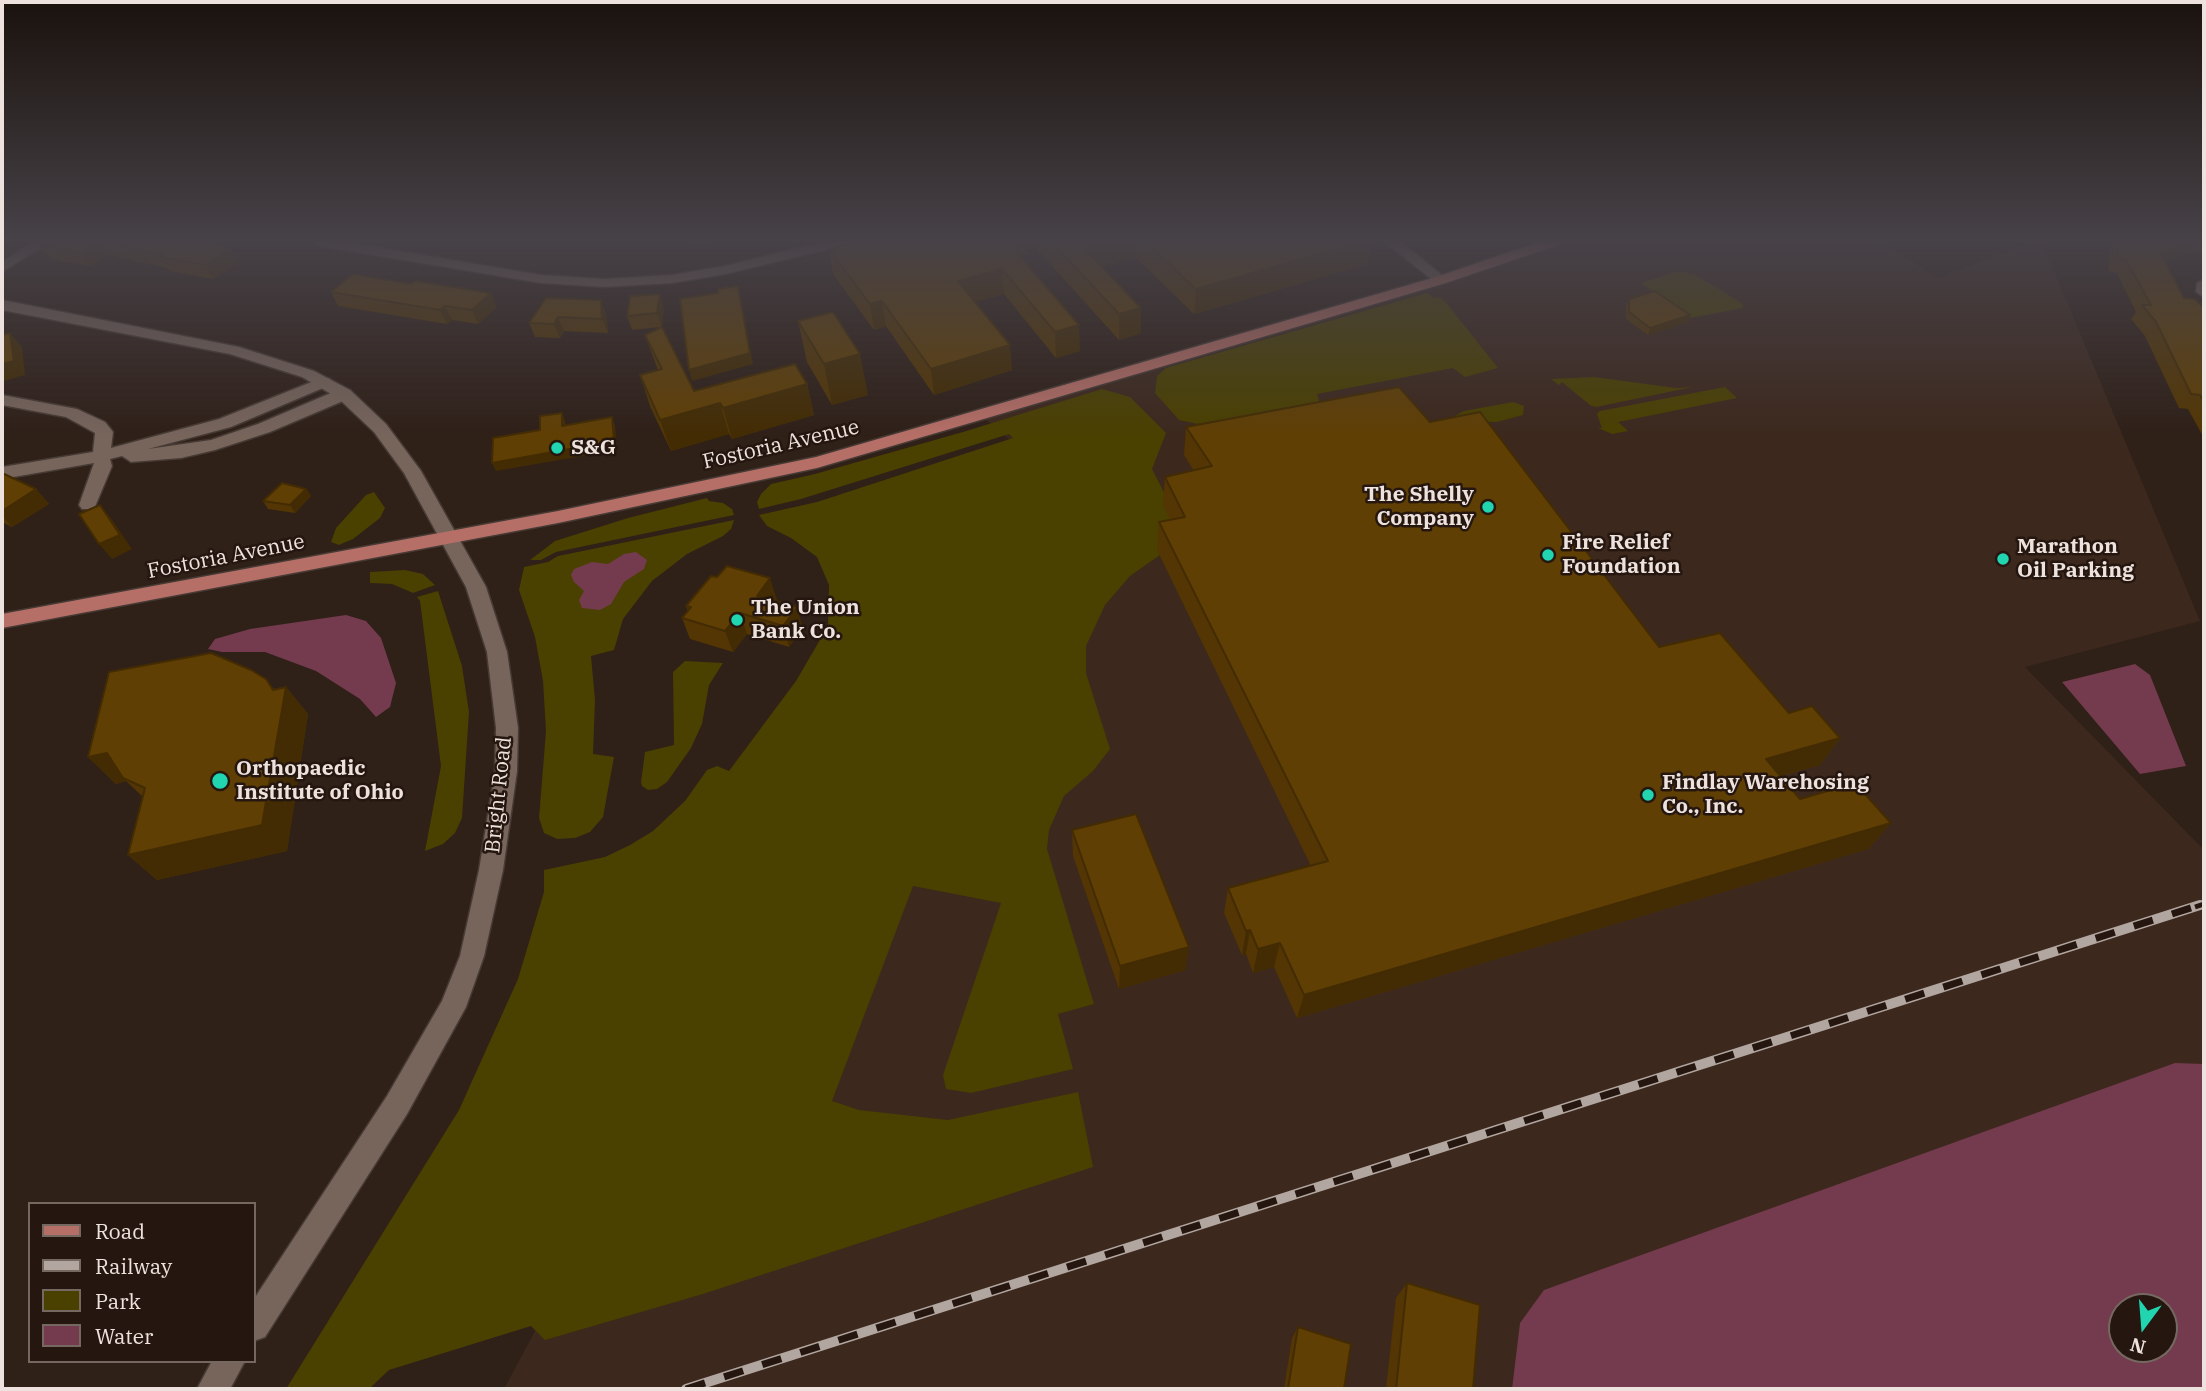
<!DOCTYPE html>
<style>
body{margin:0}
#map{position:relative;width:2206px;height:1391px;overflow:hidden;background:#2f2018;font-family:"IBM Plex Serif",serif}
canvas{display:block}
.frame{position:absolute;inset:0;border:4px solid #ede2dd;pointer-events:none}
.legend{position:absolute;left:28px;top:1202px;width:228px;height:161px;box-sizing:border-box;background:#25170f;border:2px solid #756861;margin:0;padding:9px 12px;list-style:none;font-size:21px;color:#ede2dd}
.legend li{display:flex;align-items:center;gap:14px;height:35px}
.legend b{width:35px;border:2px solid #756861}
.north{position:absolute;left:2108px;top:1293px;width:70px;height:70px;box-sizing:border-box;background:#25170f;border:2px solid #756861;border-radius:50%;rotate:196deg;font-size:19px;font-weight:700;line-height:28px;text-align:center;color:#ede2dd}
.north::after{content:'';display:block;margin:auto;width:24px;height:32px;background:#20d5b0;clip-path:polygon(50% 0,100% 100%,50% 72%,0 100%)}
</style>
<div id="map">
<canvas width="2206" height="1391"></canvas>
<div class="frame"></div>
<ul class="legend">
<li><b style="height:9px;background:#b66f67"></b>Road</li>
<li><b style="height:9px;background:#b2a6a0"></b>Railway</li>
<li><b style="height:19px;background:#4a4000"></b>Park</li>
<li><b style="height:19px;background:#733b4d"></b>Water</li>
</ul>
<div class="north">N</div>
</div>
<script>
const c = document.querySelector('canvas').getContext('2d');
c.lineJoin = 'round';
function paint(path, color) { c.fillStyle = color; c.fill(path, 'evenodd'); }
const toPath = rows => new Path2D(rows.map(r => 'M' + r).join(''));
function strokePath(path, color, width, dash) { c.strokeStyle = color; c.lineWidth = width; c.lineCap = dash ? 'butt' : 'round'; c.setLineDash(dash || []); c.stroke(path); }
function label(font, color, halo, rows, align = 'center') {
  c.font = font + ' "IBM Plex Serif",serif'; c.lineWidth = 5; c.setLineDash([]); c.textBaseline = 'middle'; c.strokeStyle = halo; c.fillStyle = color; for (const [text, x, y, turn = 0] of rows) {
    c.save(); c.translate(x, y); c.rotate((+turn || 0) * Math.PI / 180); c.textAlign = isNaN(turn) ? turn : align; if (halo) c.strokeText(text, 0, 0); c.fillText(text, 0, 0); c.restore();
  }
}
paint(toPath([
 [1546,242,1880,242,1938,278,2031,242,2042,242,2200,621,2025,667,2204,850,2204,904,2037,958,2204,905,2204,1389,504,1389,1011,441,982,416],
 [2122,1307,2164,1307,2164,1349,2122,1349]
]), '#3c281d');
paint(toPath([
 [1678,271,1694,274,1743,304,1743,308,1690,318,1641,283],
 [1427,293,1434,298,1440,297,1444,300,1498,368,1465,377,1453,368,1317,394,1320,403,1203,425,1179,420,1155,393,1157,376,1166,368],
 [1594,377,1676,388,1693,387,1596,407,1590,405,1562,382,1559,385,1551,379],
 [1725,387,1737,398,1618,422,1628,431,1612,434,1598,428,1602,428,1597,414,1600,411],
 [1102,389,1130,397,1166,433,1152,469,1170,504,1183,545,1158,551,1160,555,1130,576,1105,605,1086,646,1086,673,1110,749,1093,771,1064,796,1049,830,1047,849,1094,1004,1058,1014,1073,1069,971,1093,946,1089,943,1075,1001,903,913,886,832,1101,859,1110,948,1120,1078,1092,1093,1167,703,1294,545,1340,531,1326,389,1370,369,1389,286,1389,459,1110,518,979,544,892,544,870,605,857,630,845,653,831,685,801,707,770,717,766,729,771,796,681,828,626,829,585,817,557,791,538,767,526,759,515,817,502,1013,438,1009,434,801,499,759,509,757,502,761,494,771,484,815,474,963,432],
 [1513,402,1524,406,1523,415,1497,422,1451,421,1451,418,1464,411],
 [374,492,385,508,380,518,353,539,339,545,331,542,336,528,366,495],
 [707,498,709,501,723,503,732,509,734,515,556,552,541,560,530,560,555,541,628,518],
 [734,520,731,529,723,536,687,554,652,581,623,619,614,650,591,656,595,700,593,754,614,757,603,817,590,832,575,838,557,839,544,833,539,818,546,731,543,681,535,637,519,590,524,567,548,562,558,556],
 [405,570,423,574,435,585,413,593,392,584,370,583,370,572],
 [438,591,462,666,469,712,462,818,455,833,443,844,425,851,441,766,420,601,417,597],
 [685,661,723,663,709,685,702,724,691,748,667,782,657,789,648,790,642,786,641,782,645,752,674,745,673,672]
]), '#4a4000');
paint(toPath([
 [636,552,647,560,644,569,624,582,611,604,600,610,582,608,579,600,584,591,574,582,571,575,574,569,592,562,608,564,624,554],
 [346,615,366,621,381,638,396,683,390,707,376,717,360,699,316,671,265,652,222,652,208,649,215,639,250,629],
 [2135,664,2150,675,2186,766,2140,774,2062,682],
 [2175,1063,2204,1064,2204,1389,1512,1389,1520,1323,1544,1290],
 [2122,1307,2164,1307,2164,1349,2122,1349]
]), '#733b4d');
const street = toPath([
 [33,242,50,242,2,272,2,262,33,242],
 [313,242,346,242,541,275,605,279,672,275,725,266,823,242,848,242,846,245,725,274,672,283,605,287,541,283,320,246,313,242],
 [2204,279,2204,297,2196,292,2197,283,2204,279],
 [324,377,330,379,332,382,330,385,231,427,148,449,211,440,258,424,338,390,350,390,352,394,350,398,270,432,215,450,181,458,131,462,122,456,110,459,112,466,94,509,82,509,79,505,94,463,2,479,2,467,93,452,95,433,66,417,2,405,2,395,77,409,105,422,113,432,111,448,219,419,324,377]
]);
const secondary = toPath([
 [1385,242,1401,242,1448,280,1441,284,1436,283,1385,242],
 [2,300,239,347,314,371,350,390,386,424,421,471,486,587,507,652,518,728,517,771,503,870,484,956,466,1007,407,1114,265,1337,254,1341,254,1299,387,1096,442,1001,460,956,479,870,495,771,496,728,487,652,466,587,404,473,374,432,338,398,302,377,230,354,2,310,2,300],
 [212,1361,245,1361,230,1389,197,1389,212,1361]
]);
const primary = toPath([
 [1539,242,1560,242,1558,245,1446,283,817,468,558,523,2,628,2,614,558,511,816,457,1436,277,1539,242]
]);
strokePath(street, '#463a34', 3);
strokePath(secondary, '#463a34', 3);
strokePath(primary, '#463a34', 3);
paint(street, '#77655c');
paint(secondary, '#77655c');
paint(primary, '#b66f67');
const railFar1 = toPath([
 [2195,907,2204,904]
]);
const rail = toPath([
 [686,1389,2200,905]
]);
strokePath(railFar1, '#b2a6a0', 8);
strokePath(rail, '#b2a6a0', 10);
strokePath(railFar1, '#25170f', 5, [16]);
strokePath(rail, '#25170f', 7, [20]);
paint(toPath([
 [46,242,198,242,230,248,238,262,214,279,169,271,167,268,107,255,91,266,50,259,40,246],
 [862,242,1372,242,1368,264,1194,314,1135,257,1102,267,1141,333,1119,340,1034,246,1021,257,1080,351,1056,358,1004,294,975,302,1012,370,934,395,886,326,874,330,833,274,829,249],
 [2115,242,2204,242,2204,252,2182,254,2165,262,2184,298,2204,308,2204,438,2188,409,2179,408,2145,336,2131,319,2136,312,2117,273,2108,271,2110,249],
 [331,292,497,307,478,324,452,320,447,324,338,306],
 [546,298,606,314,608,333,564,331,560,338,535,337,529,323],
 [1629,299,1690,315,1687,322,1648,335,1626,319,1626,306],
 [664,308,662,327,694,391,807,384,814,415,732,439,729,434,671,451,650,406,640,375,658,370,645,335,660,327,632,330,627,316],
 [798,321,868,395,832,405,807,362],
 [1430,422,1659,647,1840,738,1820,765,1781,776,1800,799,1891,823,1868,849,1297,1018,1274,967,1253,973,1246,954,1242,955,1224,913,1228,888,1311,866,1157,550,1159,522,1170,520,1163,506,1165,477,1194,471,1184,455,1186,427],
 [2,473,36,489,49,504,12,527,2,522],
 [306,489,311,496,295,513,268,509,263,501],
 [777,600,776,601,803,628,789,647,747,634,733,652,690,639,682,618,688,611,686,606],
 [266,679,274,689,286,687,308,714,287,851,157,880,128,855,143,797,126,781,116,784,88,757],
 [1072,830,1186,970,1119,989,1073,856],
 [1407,1283,1473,1389,1386,1389,1396,1298],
 [1298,1327,1344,1389,1284,1389,1292,1338]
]), '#533603');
paint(toPath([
 [97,242,107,255,91,266,81,252],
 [691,242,713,242,713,244,693,247],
 [1008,242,1034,242,1034,246,1009,267],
 [1101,242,1136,242,1135,257,1084,272,1083,247],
 [1361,242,1372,242,1368,264,1194,314,1196,289],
 [2189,242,2192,242,2182,254,2151,268,2161,254],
 [230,248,238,262,214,279,205,265],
 [1002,269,1004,294,961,306,958,281],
 [738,286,753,364,692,381,689,370],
 [491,293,497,307,478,324,472,310],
 [660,294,664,308,662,327,657,313],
 [601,300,606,314,608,333,602,319],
 [882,301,886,326,874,330,870,304],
 [445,306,452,320,447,324,440,310],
 [1141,308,1141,333,1119,340,1119,314],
 [1690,315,1687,322,1648,335,1650,328],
 [558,317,564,331,560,338,554,324],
 [1079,325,1080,351,1056,358,1055,332],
 [10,333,22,347,25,375,4,381,2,378,2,364],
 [1010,345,1012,370,934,395,931,369],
 [860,354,868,395,832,405,824,364],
 [807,384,814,415,732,439,723,408],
 [720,403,729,434,671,451,660,420],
 [562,413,565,421,566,434,562,426],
 [612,417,615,426,617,450,496,471,492,463],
 [36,489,49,504,12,527,2,516,2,511],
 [306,489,311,496,295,513,290,505],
 [100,505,112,520,132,549,112,559,99,544],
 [770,578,777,600,764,617,757,596],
 [797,607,803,628,789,647,783,626],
 [740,613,747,634,733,652,725,631],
 [266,679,283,701,286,687,308,714,287,851,157,880,128,855,273,690],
 [1840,738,1820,765,1748,785,1766,759],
 [107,753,123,778,126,781,116,784,88,757],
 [1891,823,1868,849,1297,1018,1304,995],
 [1250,930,1246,954,1242,955,1246,931],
 [1280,943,1274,967,1253,973,1258,949],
 [1189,947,1186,970,1119,989,1120,966]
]), '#432c03');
const building = toPath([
 [46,242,97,242,81,252,40,246,46,242],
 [100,242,198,242,230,248,205,265,160,257,164,255,100,242],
 [862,242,1008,242,1079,325,1055,332,1002,269,958,281,1010,345,931,369,882,301,870,304,829,249,862,242],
 [1052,242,1101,242,1083,247,1141,308,1119,314,1052,242],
 [1146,242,1361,242,1196,289,1146,242],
 [2119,242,2189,242,2161,254,2184,298,2195,299,2204,308,2204,402,2200,395,2191,394,2156,322,2142,305,2151,305,2126,260,2117,257,2119,242],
 [353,274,411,284,415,281,491,293,472,310,445,306,440,310,331,292,353,274],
 [738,286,750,353,689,370,680,299,718,293,718,289,738,286],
 [1655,291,1690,315,1650,328,1629,312,1629,299,1655,291],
 [660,294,657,313,627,316,630,296,660,294],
 [546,298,601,300,602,319,558,317,554,324,529,323,546,298],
 [833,312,860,354,824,364,798,321,833,312],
 [662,327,694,391,795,364,807,384,723,408,720,403,660,420,640,375,662,369,645,335,662,327],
 [10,333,14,361,2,364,2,335,10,333],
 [1399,387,1430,422,1480,412,1659,647,1720,633,1789,713,1812,706,1840,738,1766,759,1800,799,1855,783,1891,823,1304,995,1280,943,1258,949,1250,930,1246,931,1228,888,1328,861,1159,522,1185,517,1165,477,1212,466,1186,427,1399,387],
 [562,413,562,426,612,417,614,441,492,463,493,438,540,430,540,416,562,413],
 [2,473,36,489,2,511,2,473],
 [282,483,306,489,290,505,263,501,282,483],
 [100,505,120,535,99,544,79,514,100,505],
 [727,566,770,578,757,596,797,607,783,626,740,613,725,631,682,618,691,607,686,606,711,576,717,577,727,566],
 [211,653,251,670,266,679,273,690,286,687,262,825,128,855,145,788,123,778,107,753,88,757,109,672,211,653],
 [1136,814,1189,947,1120,966,1072,830,1136,814],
 [1407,1283,1480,1305,1473,1389,1396,1389,1407,1283],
 [1298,1327,1351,1344,1344,1389,1288,1389,1298,1327]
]);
paint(building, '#603f04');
strokePath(building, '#432c03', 2);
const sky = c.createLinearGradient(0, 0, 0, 437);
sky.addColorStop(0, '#1a120d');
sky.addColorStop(0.55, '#474248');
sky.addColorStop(1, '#47424800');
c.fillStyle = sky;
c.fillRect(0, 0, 2206, 437);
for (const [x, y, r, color] of [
 [557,448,7,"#20d5b0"],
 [1488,507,7,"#20d5b0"],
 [1548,555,7,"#20d5b0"],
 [2003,559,7,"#20d5b0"],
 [737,620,7,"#20d5b0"],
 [220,781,9,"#20d5b0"],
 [1648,795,7,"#20d5b0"]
]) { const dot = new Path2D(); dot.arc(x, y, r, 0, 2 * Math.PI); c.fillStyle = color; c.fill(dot); strokePath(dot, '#25170f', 2.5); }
label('21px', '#ede2dd', '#25170f', [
 ["Fostoria Avenue",781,445,-13],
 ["Fostoria Avenue",226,557,-11],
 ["Bright Road",499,795,-84]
]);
label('bold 21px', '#ede2dd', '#25170f', [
 ["S&G",571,448],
 ["The Shelly",1474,495,"right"],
 ["Company",1474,519,"right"],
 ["Fire Relief",1562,543],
 ["Foundation",1562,567],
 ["Marathon",2017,547],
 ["Oil Parking",2017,571],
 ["The Union",751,608],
 ["Bank Co.",751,632],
 ["Orthopaedic",236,769],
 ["Institute of Ohio",236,793],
 ["Findlay Warehosing",1662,783],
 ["Co., Inc.",1662,807]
], 'left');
</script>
